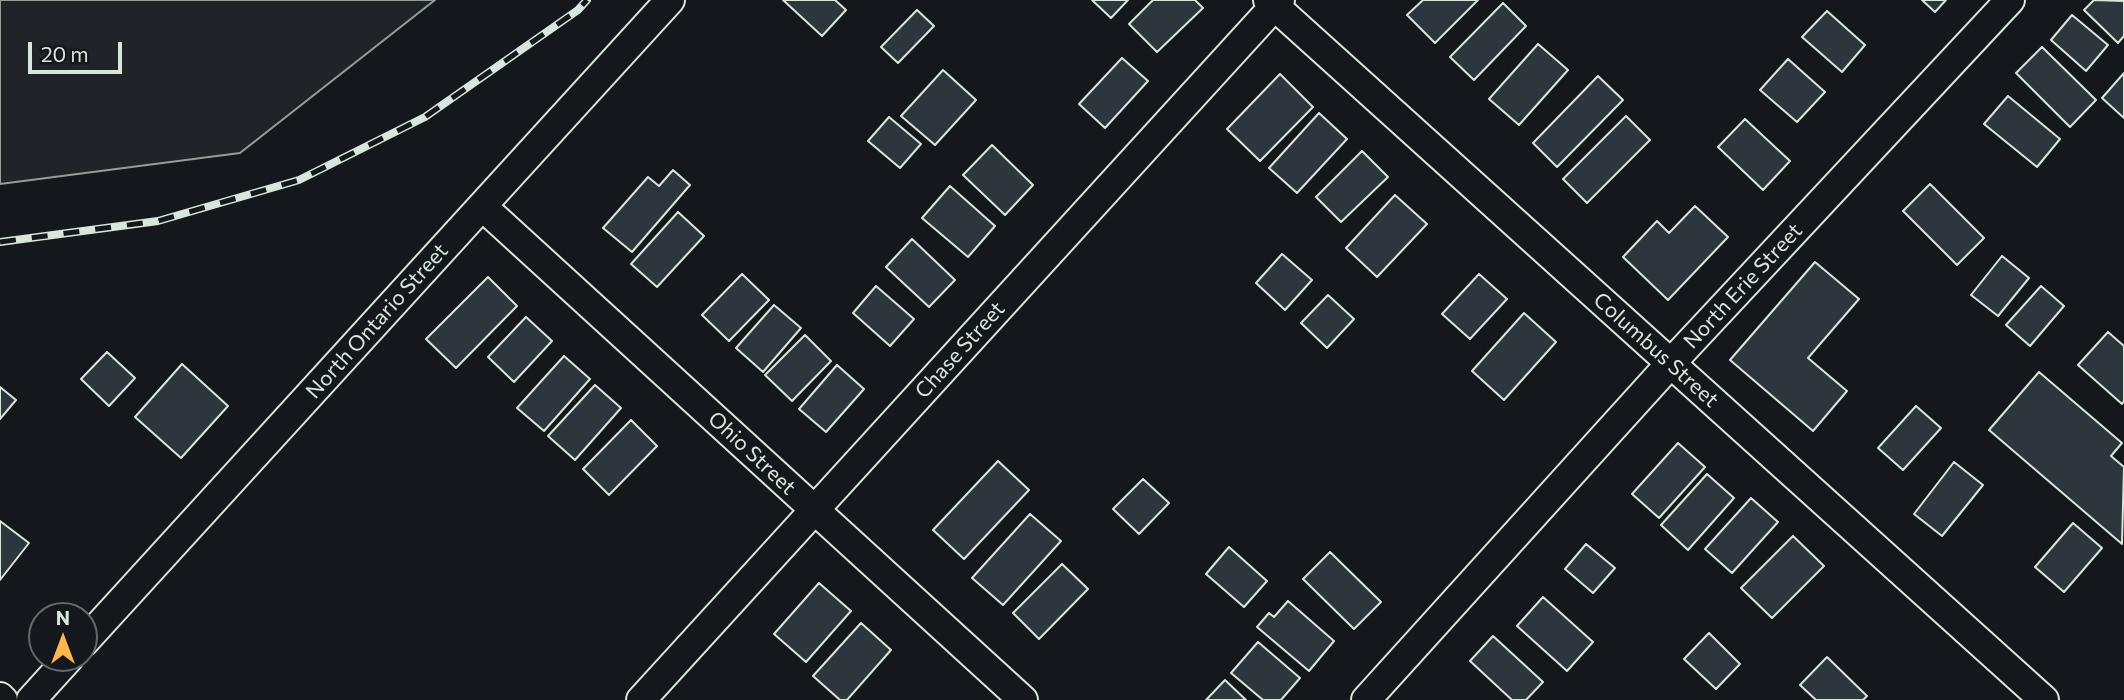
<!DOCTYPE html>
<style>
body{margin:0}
#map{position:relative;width:2124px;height:700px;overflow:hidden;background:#14181c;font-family:Commissioner,sans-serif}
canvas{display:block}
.north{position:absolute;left:28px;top:602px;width:70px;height:70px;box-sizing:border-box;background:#14181c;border:2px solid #626a69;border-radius:50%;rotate:0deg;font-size:19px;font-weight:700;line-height:28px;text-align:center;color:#d8e6dc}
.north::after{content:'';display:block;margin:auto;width:24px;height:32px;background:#ffb74d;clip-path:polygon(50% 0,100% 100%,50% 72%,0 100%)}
.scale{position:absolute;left:28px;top:42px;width:94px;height:32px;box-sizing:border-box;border:4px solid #d8e6dc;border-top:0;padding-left:9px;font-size:21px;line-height:24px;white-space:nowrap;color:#d8e6dc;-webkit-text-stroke:5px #14181c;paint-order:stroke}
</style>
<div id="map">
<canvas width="2124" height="700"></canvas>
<div class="north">N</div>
<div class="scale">20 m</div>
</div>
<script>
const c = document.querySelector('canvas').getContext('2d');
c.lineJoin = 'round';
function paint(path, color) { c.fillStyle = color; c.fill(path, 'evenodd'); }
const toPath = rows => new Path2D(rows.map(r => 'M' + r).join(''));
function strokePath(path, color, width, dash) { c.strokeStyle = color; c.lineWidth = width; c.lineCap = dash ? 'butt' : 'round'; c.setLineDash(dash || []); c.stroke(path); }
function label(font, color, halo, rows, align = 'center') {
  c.font = font + ' Commissioner,sans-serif'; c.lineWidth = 5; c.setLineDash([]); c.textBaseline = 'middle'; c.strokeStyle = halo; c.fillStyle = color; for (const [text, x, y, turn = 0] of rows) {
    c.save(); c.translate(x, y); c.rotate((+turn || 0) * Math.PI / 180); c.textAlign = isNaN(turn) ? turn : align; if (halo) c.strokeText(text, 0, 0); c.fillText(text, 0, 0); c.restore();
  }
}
const green = toPath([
 [0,0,435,0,240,153,0,184,0,0]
]);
paint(green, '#202428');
strokePath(green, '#939e99', 2);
const building = toPath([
 [783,0,835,0,846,10,822,36,783,0],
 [1092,0,1128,0,1111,18,1092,0],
 [1153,0,1195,0,1203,8,1157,52,1129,24,1153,0],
 [1423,0,1478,0,1435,43,1407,15,1423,0],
 [1922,0,1946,0,1935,12,1922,0],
 [2094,0,2124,1,2124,36,2118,43,2084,10,2094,0],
 [1503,3,1526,26,1474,80,1450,57,1503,3],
 [917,10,934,26,898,63,881,47,917,10],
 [1827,11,1865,45,1842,72,1802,37,1827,11],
 [2072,15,2108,45,2086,71,2051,40,2072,15],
 [1538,44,1568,70,1519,125,1489,99,1538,44],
 [2042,47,2096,100,2070,127,2016,73,2042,47],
 [1122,58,1148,81,1105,128,1079,104,1122,58],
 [1788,59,1825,92,1797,122,1760,90,1788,59],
 [943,70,976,100,935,145,901,116,943,70],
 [2124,73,2124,118,2102,98,2124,73],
 [1280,74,1313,107,1260,161,1227,129,1280,74],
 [1598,76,1623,100,1557,167,1533,143,1598,76],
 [2008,96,2060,139,2037,167,1984,124,2008,96],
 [1319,113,1347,139,1297,193,1269,168,1319,113],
 [1626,116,1650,140,1587,203,1563,179,1626,116],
 [889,117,921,144,900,168,868,141,889,117],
 [1745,119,1790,161,1763,190,1718,147,1745,119],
 [992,145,1033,185,1005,215,963,175,992,145],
 [1362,151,1388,177,1341,222,1316,197,1362,151],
 [673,170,690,185,632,252,603,228,648,177,659,186,673,170],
 [1930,184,1984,238,1957,265,1903,211,1930,184],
 [950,186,995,226,968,257,922,218,950,186],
 [1395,195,1427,224,1377,277,1346,248,1395,195],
 [1695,206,1728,237,1668,300,1623,257,1657,221,1669,233,1695,206],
 [678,212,704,236,657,287,631,264,678,212],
 [912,239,955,280,929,307,886,267,912,239],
 [1282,254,1312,280,1285,310,1256,283,1282,254],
 [2002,256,2029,278,1998,316,1971,295,2002,256],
 [1815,262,1859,299,1808,358,1847,391,1813,431,1730,360,1815,262],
 [742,274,769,300,729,341,702,315,742,274],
 [1479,274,1507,299,1470,339,1442,314,1479,274],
 [488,277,517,306,456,368,426,339,488,277],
 [876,286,914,319,890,346,853,313,876,286],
 [2041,286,2064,306,2030,346,2006,325,2041,286],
 [1328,295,1354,319,1327,348,1301,323,1328,295],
 [774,305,801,328,763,372,736,348,774,305],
 [1524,313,1556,342,1504,400,1472,371,1524,313],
 [526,317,552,341,514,382,488,357,526,317],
 [2108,332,2124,346,2124,401,2122,404,2078,365,2108,332],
 [805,335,831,361,792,401,765,375,805,335],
 [107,352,135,378,109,406,81,379,107,352],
 [564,356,590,379,544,431,517,408,564,356],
 [182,364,228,406,181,458,135,417,182,364],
 [837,365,864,389,826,432,799,409,837,365],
 [2039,372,2122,443,2111,456,2124,467,2122,544,1989,430,2039,372],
 [595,385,621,408,575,460,548,436,595,385],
 [0,387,16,400,0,419,0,387],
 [1916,406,1941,428,1903,470,1878,448,1916,406],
 [631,420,657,446,609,495,583,469,631,420],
 [1678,443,1705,467,1659,518,1632,494,1678,443],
 [998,461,1029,490,964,559,933,530,998,461],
 [1954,462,1983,485,1942,536,1914,514,1954,462],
 [1707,474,1734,498,1688,550,1661,525,1707,474],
 [1143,479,1169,503,1139,534,1113,509,1143,479],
 [1751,498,1778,522,1732,573,1705,549,1751,498],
 [1030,514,1061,541,1003,605,972,578,1030,514],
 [0,521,29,543,0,580,0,521],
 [2073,523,2102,548,2064,592,2035,567,2073,523],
 [1793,536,1824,566,1772,618,1741,588,1793,536],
 [1586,544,1615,568,1593,593,1565,569,1586,544],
 [1229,547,1267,581,1244,607,1206,574,1229,547],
 [1330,552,1381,602,1354,629,1303,579,1330,552],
 [1062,564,1088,589,1039,639,1013,613,1062,564],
 [819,583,851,611,806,662,774,634,819,583],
 [1543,597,1593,642,1567,671,1517,626,1543,597],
 [1288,601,1334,641,1309,671,1257,627,1269,613,1274,617,1288,601],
 [861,623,891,650,847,700,840,700,813,676,861,623],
 [1709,633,1740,664,1716,689,1684,659,1709,633],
 [1493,636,1543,682,1526,700,1512,700,1470,661,1493,636],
 [1258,642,1300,678,1281,700,1263,700,1231,673,1258,642],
 [1827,657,1867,696,1863,700,1816,700,1800,685,1827,657],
 [1225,680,1246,700,1206,700,1225,680]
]);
paint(building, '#2c363c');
strokePath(building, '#d8e6dc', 2);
const street = toPath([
 [1268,0,2044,700],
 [482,206,1023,700],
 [84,642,670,0],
 [0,697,3,700],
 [31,700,69,658],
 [641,700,1280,0],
 [1366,700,1671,363,2010,0]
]);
strokePath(street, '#d8e6dc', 32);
strokePath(street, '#14181c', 28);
const rail = toPath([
 [0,242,158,221,299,180,425,117,578,10,587,0]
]);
strokePath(rail, '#d8e6dc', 8);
strokePath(rail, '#14181c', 5, [16]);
label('21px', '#d8e6dc', '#14181c', [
 ["North Erie Street",1743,286,-47],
 ["North Ontario Street",377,321,-48],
 ["Chase Street",960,350,-48],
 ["Columbus Street",1656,350,42],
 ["Ohio Street",752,453,43]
]);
</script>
